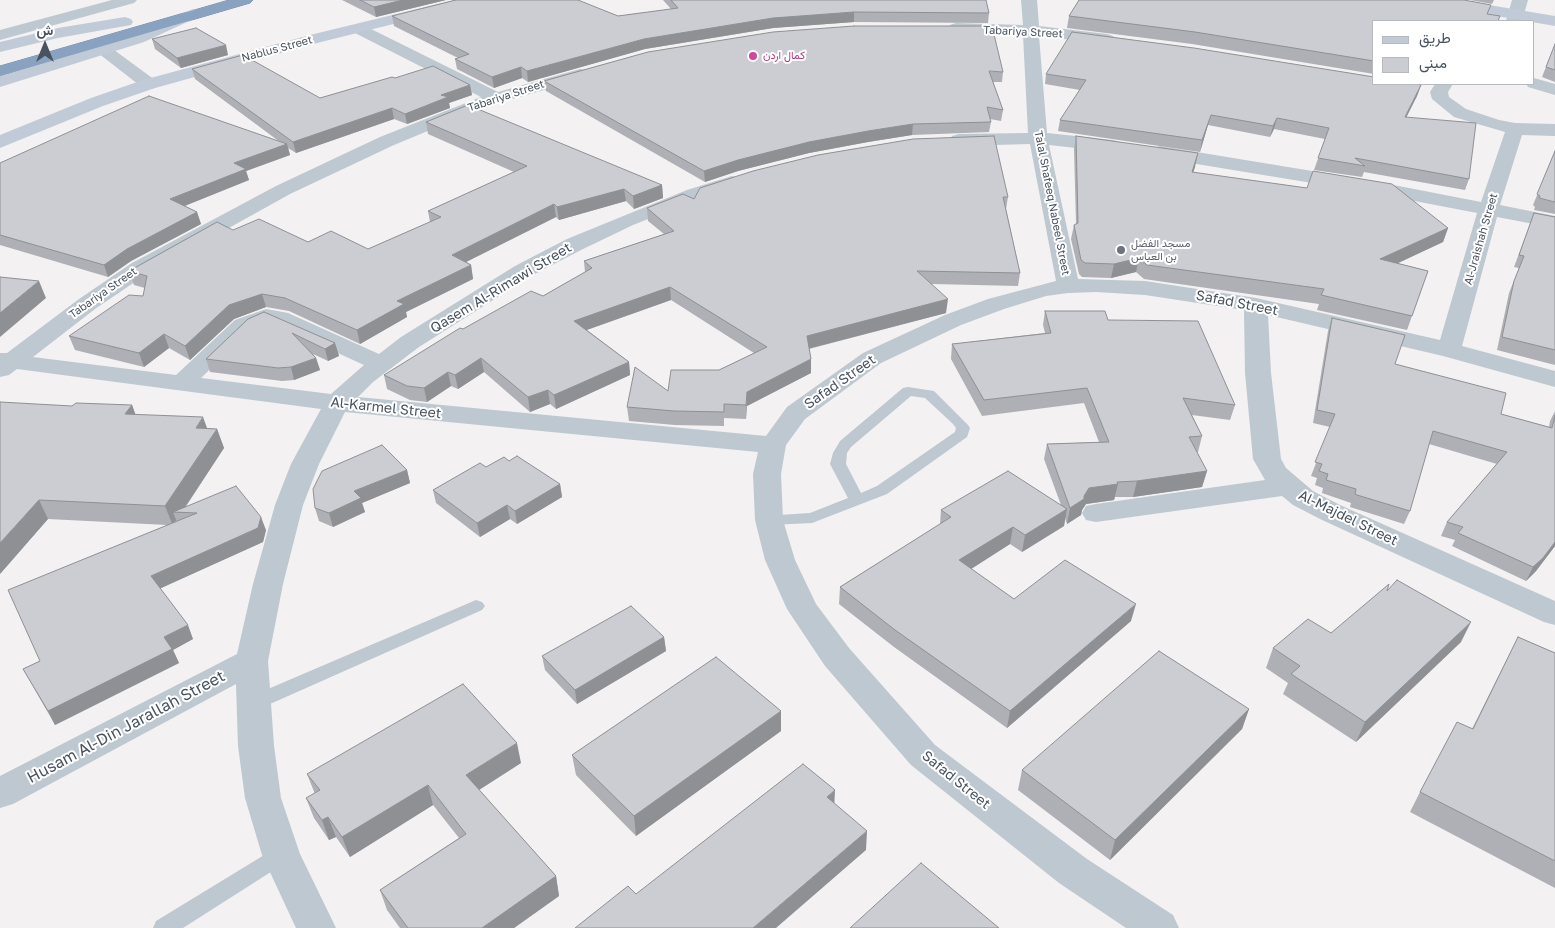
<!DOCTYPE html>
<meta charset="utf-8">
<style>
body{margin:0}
#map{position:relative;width:1555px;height:928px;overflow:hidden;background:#f3f1f1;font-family:"Golos Text",Vazirmatn,sans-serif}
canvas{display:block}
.legend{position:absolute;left:1372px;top:20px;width:162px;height:65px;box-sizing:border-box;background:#fff;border:1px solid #b6babf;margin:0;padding:6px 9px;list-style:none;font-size:15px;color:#48535f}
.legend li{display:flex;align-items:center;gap:10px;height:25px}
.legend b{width:25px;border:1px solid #b6babf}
.north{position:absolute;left:20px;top:20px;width:50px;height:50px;-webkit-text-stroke:4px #fff;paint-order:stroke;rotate:0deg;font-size:14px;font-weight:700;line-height:20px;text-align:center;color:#48535f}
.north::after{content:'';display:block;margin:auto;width:18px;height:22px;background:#48535f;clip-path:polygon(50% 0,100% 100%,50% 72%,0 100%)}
</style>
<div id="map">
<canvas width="1555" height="928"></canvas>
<ul class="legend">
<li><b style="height:6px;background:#c1cbd7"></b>طريق</li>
<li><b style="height:14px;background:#cbcdd3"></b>مبنى</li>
</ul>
<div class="north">ش</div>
</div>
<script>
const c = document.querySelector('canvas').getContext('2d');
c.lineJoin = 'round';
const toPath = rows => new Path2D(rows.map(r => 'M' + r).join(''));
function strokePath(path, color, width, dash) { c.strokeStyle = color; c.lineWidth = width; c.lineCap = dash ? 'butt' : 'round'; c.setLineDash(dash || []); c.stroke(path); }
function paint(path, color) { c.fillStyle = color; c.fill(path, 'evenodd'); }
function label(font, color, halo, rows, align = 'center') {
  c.font = font + ' "Golos Text",Vazirmatn,sans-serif'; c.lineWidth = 4; c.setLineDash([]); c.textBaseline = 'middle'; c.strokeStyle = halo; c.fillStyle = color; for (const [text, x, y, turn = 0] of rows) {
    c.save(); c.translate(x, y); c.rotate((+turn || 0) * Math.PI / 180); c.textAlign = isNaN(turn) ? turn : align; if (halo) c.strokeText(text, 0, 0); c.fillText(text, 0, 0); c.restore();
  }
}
const highway = toPath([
 [229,0,253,0,250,3,0,76,0,66,229,0]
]);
strokePath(highway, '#738dac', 1);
paint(toPath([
 [908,387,934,391,968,425,970,428,967,437,887,494,812,523,769,525,763,524,761,520,763,516,810,513,848,498,830,464,833,453,840,441,903,388,908,387],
 [911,396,925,398,953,424,956,428,955,432,877,486,861,493,846,464,847,453,851,447,911,396],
 [476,600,482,602,485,606,482,610,261,708,254,710,247,708,245,703,247,698,476,600],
 [281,846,288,849,291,855,288,861,183,928,153,928,156,921,274,849,281,846]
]), '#bec8d0');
paint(toPath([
 [112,0,137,0,134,3,0,40,0,30,112,0],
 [1021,0,1037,0,1039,26,1107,34,1113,36,1115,39,1113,42,1107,44,1039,36,1047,133,1113,140,1120,142,1122,146,1120,150,1113,152,1049,145,1078,279,1145,281,1256,298,1440,340,1477,213,1373,193,1160,158,1153,156,1150,152,1153,148,1160,146,1373,181,1481,202,1505,132,1454,117,1432,99,1430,92,1435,84,1453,84,1448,92,1449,97,1466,109,1499,120,1515,123,1555,124,1555,136,1522,135,1500,205,1555,216,1555,228,1497,217,1462,346,1555,371,1555,387,1443,356,1268,315,1271,373,1281,459,1286,468,1313,491,1340,505,1555,601,1555,625,1544,622,1320,519,1293,505,1282,496,1096,522,1086,520,1082,513,1086,506,1096,504,1265,480,1253,459,1245,373,1244,310,1145,295,1096,292,1068,293,1046,296,1004,309,961,325,881,363,805,419,786,445,781,474,783,520,795,560,816,604,849,648,935,745,1087,859,1173,915,1179,928,1126,928,1059,883,911,765,825,666,787,609,765,560,755,520,753,474,758,452,345,412,319,464,303,505,283,584,268,661,274,746,281,798,300,854,336,928,296,928,262,855,245,798,238,746,236,684,13,804,0,808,0,776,237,654,253,584,275,505,291,464,321,409,17,369,9,375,0,377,0,353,7,353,79,299,132,263,276,186,380,137,481,97,351,31,349,28,351,25,363,25,498,92,580,69,586,70,589,74,586,78,502,102,454,120,394,145,290,194,148,273,95,309,33,357,176,375,235,320,266,309,288,313,379,354,401,337,515,266,567,239,687,190,732,176,739,178,742,182,739,186,701,198,633,225,583,249,531,276,419,347,373,382,358,397,766,436,787,407,863,353,945,315,988,299,1056,281,1030,144,959,146,952,144,950,140,952,136,959,134,1028,133,1023,35,956,33,950,31,948,28,950,25,956,23,1023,25,1021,0],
 [268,323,274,324,364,365,331,394,201,378,251,330,268,323],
 [1512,0,1528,0,1522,21,1506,21,1512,0],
 [104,45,110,47,155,80,158,84,155,88,149,89,143,88,98,53,96,50,98,47,104,45],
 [1534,78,1555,84,1555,95,1528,87,1526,84,1534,84,1534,78]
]), '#bec8d0');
paint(toPath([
 [454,0,481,0,478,3,321,42,155,88,103,106,0,148,0,135,91,98,143,80,310,35,454,0],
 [1424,0,1459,0,1555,16,1555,26,1432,5,1427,3,1424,0],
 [193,9,198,11,201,14,198,17,144,42,0,87,0,76,132,36,193,9],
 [125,17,131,19,133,22,131,25,58,38,0,52,0,42,58,28,125,17]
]), '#c1cbd7');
paint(highway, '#88a2c0');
paint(toPath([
 [342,0,446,0,376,17],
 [663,0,961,0,989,13,988,23,854,22,773,28,645,49,528,82,522,78,494,88,457,69,455,59,458,58,394,26,392,16,618,16,671,9],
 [1470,0,1494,0,1492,4],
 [1488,15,1374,21,1374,74,1192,44,1067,28,1069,16],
 [152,39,228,55,181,68,155,49],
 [1555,44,1555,82,1542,77],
 [648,52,1003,72,1002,82,993,82,1003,110,1001,121,990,119,991,122,989,132,912,135,868,142,809,153,738,171,705,182,546,91,544,81],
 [192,69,320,98,395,78,470,85,472,95,449,103,450,108,407,124,394,119,296,153,288,148,290,155,246,171,249,180,185,206,197,212,201,224,131,261,108,277,0,245,0,163,280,142,195,79],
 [1046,74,1421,85,1417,96,1406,117,1469,179,1465,190,1364,172,1362,177,1314,170,1325,139,1274,129,1270,137,1208,125,1200,152,1058,131,1060,120,1080,90,1045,84],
 [426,122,662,185,663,198,634,209,626,201,559,220,556,217,466,262,471,265,473,279,406,312,407,317,360,344,289,311,266,307,234,319,190,360,169,348,144,367,75,350,69,336,143,296,145,288,134,285,129,271,233,230,308,242,368,249,430,222,428,211,514,172,428,134],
 [1076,136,1195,167,1193,172,1448,228,1443,242,1397,263,1428,271,1407,330,1317,310,1319,304,1144,279,1136,272,1111,278,1082,277,1079,274,1071,239,1074,225,1076,224,1074,149],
 [1555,151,1555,214,1534,210,1535,207,1533,205],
 [1008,197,1006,209,1020,273,1018,286,932,284,946,313,809,349,811,359,811,373,747,406,746,419,724,418,724,426,675,425,629,421,627,407,719,370,754,353,671,300,587,330,629,362,630,375,556,409,550,404,530,412,484,372,458,389,451,386,427,402,410,400,387,389,384,375,463,329,543,296,585,272,584,261,664,234,648,221,647,208,694,199],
 [1534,213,1555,217,1555,365,1497,350,1509,293,1519,268,1514,267],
 [1045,311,1108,320,1235,405,1230,420,1192,415,1202,436,1198,452,1197,452,1207,471,1202,487,1133,497,1115,497,1114,500,1086,504,1082,510,1081,515,1067,524,1065,518,1064,526,1022,552,1010,544,971,569,1014,599,1131,621,1007,728,894,647,839,604,840,587,940,524,941,510,1061,505,1044,459,1047,444,1099,442,1084,403,982,416,951,359,952,344,1045,333,1043,325],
 [1332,318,1395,364,1501,414,1549,427,1550,421,1555,411,1555,546,1536,571,1526,581,1452,546,1455,540,1441,536,1447,522,1497,464,1429,444,1410,511,1404,524,1350,507,1351,503,1322,493,1323,488,1315,485,1317,478,1311,476,1330,427,1313,423,1328,331],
 [248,319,335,343,339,356,328,361,313,354,316,358,320,370,294,380,282,381,210,372,206,359],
 [132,405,135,414,207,428,217,429,224,448,185,508,266,530,263,542,160,588,193,639,173,650,179,663,55,725,23,669,40,661,167,525,48,519,0,574,72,406],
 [509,461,560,484,562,497,517,524,510,519,480,537,436,503,433,490,486,467],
 [407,470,410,483,362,503,365,512,333,527,319,521,315,508],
 [1387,591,1461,642,1356,742,1283,694,1288,683,1266,668,1273,648,1331,633],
 [664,637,666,651,577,704,545,670,542,656],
 [1518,637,1555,653,1555,888,1410,812,1420,792,1472,729],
 [1249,709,1242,729,1110,860,1018,790,1022,770],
 [781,711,781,731,636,836,576,775,572,755],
 [521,763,479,790,556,876,559,896,514,928,400,928,387,910,380,890,459,838,433,805,350,857,336,837,329,840,314,818,306,798,315,794,307,774]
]), '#afb0b5');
paint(toPath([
 [403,0,446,0,376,17,374,7],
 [854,12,854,22,773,28,645,49,528,82,527,71,644,39,773,18],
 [226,45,228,55,181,68,177,58],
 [521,67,522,78,494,88,492,77],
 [470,85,472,95,449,103,450,108,407,124,405,114,441,95],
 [1421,85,1417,96,1401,128,1405,117],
 [392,108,394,119,296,153,293,142],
 [1211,115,1208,125,1200,152,1202,140],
 [1277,118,1274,129,1270,137,1273,126],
 [913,124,912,135,868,142,809,153,738,171,705,182,704,171,738,160,809,142,868,131],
 [287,144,290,155,246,171,249,180,174,210,170,199,234,163],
 [1198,153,1195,167,1189,185,1192,172],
 [662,185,663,198,634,209,633,196],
 [624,189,626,201,559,220,557,207],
 [554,204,556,217,454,268,452,255],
 [197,212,201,224,131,261,108,277,104,265,127,249],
 [1448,228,1443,242,1375,274,1380,259],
 [1139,258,1136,272,1111,278,1114,264],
 [471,265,473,279,406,312,407,317,360,344,357,330,397,301],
 [39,281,46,298,0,337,0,313],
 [670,287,671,300,575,334,574,321],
 [262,294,266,307,234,319,190,360,185,346,229,305],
 [948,299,946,313,807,349,807,336],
 [164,334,169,348,144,367,139,353],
 [335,343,339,356,328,361,325,349],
 [316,358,320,370,294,380,291,367],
 [481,358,484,372,458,389,455,375],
 [811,359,811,373,747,406,746,419,747,392],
 [629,362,630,375,556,409,554,395],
 [448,372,451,386,427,402,424,388],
 [548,390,550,404,530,412,528,397],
 [132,405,139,424,125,414],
 [203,417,210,436,196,428],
 [217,429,224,448,181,513,173,512,176,520,173,526,165,506],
 [407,470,410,483,362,503,365,512,333,527,329,513,354,491],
 [1207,471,1202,487,1133,497,1137,481],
 [560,484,562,497,517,524,515,511],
 [1118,484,1114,500,1086,504,1082,510,1081,515,1067,524,1070,508,1084,496,1089,488],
 [39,500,48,519,0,574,0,543],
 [507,505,510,519,480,537,477,523],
 [1067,509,1064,526,1022,552,1025,535],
 [261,517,266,530,263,542,157,590,151,576],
 [1013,527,1010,544,957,578,959,560],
 [1555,542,1555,546,1536,571,1526,581,1533,567],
 [1136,604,1131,621,1007,728,1010,711],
 [1471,622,1461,642,1356,742,1365,722],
 [188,625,193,639,173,650,179,663,55,725,48,711,164,637],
 [664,637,666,651,577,704,575,690],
 [1249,709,1242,729,1110,860,1115,840],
 [781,711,781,731,636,836,634,816],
 [517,743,521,763,471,795,466,775],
 [428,785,433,805,350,857,342,837],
 [835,790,834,811,827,797],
 [328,817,336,837,329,840,322,820],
 [867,831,866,850,776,928,753,928],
 [556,876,559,896,514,928,482,928]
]), '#8e9094');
const building = toPath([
 [360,0,403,0,374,7,360,0],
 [456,0,578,0,618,16,678,8,671,0,986,0,989,13,854,12,773,18,644,39,527,71,521,67,492,77,455,59,469,54,392,16,456,0],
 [1079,0,1464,0,1491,5,1487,14,1500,16,1498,21,1374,21,1374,61,1195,32,1069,16,1079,0],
 [854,26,992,26,1003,72,989,71,1003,110,987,107,991,122,913,124,868,131,809,142,738,160,704,171,544,81,648,52,773,32,854,26],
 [196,28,226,45,177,58,152,39,196,28],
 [1072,32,1194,48,1374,77,1374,84,1414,84,1421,85,1405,117,1476,123,1469,179,1355,158,1365,166,1318,158,1329,128,1277,118,1273,126,1211,115,1202,140,1060,120,1086,80,1046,74,1072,32],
 [1555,44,1555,70,1546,67,1555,44],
 [243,55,320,98,392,77,395,78,433,66,470,85,441,95,448,97,405,114,392,108,293,142,192,69,243,55],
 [149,96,287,144,234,163,246,169,170,199,197,212,127,249,104,265,0,235,0,163,149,96],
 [468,105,662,185,633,196,624,189,557,207,554,204,452,255,471,265,397,301,404,304,357,330,285,298,262,294,229,305,185,346,164,334,139,353,69,336,129,295,143,296,147,276,129,271,217,222,233,230,259,219,308,242,331,231,368,249,441,217,428,211,527,166,426,122,468,105],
 [994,136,1008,197,1003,197,1020,273,917,271,948,299,807,336,811,359,747,392,746,405,724,404,724,412,674,411,627,407,635,367,668,391,671,370,719,370,767,347,670,287,574,321,629,362,554,395,548,390,528,397,481,358,455,375,448,372,424,388,407,386,384,375,460,328,463,329,531,291,543,296,592,268,584,261,674,231,647,208,683,194,694,199,700,188,753,171,818,155,913,139,994,136],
 [1076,136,1198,153,1192,172,1307,188,1313,171,1392,184,1448,228,1380,259,1428,271,1412,316,1321,295,1324,289,1147,265,1139,258,1114,264,1085,263,1081,260,1074,225,1078,223,1076,136],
 [1555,151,1555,202,1539,198,1540,196,1537,194,1555,151],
 [1534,213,1555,217,1555,350,1502,337,1514,281,1524,256,1519,255,1534,213],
 [0,277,39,281,0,313,0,277],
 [1045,311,1105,311,1108,320,1198,321,1235,405,1183,398,1202,436,1189,437,1207,471,1137,481,1117,482,1118,484,1089,488,1084,496,1084,499,1070,508,1047,444,1109,442,1087,388,984,400,952,344,1051,333,1045,311],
 [264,312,335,343,325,349,292,333,316,358,291,367,278,368,206,359,248,319,264,312],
 [1332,318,1405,335,1395,364,1506,393,1501,414,1552,428,1555,415,1555,542,1543,558,1533,567,1458,533,1463,527,1447,522,1507,452,1433,431,1410,511,1357,495,1355,494,1356,489,1326,480,1328,474,1319,471,1322,464,1315,462,1335,414,1317,410,1332,318],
 [0,402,72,406,76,403,132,405,125,414,203,417,196,428,217,429,165,506,39,500,0,543,0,402],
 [382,445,407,470,354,491,361,498,329,513,315,508,313,489,322,471,382,445],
 [517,456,560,484,515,511,507,505,477,523,433,490,480,463,486,467,504,457,509,461,517,456],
 [1008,471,1067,509,1025,535,1013,527,959,560,1014,599,1065,560,1136,604,1010,711,895,630,840,587,951,517,941,510,1008,471],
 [236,486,261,517,258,528,151,576,188,625,164,637,172,649,48,711,23,669,40,661,8,590,197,513,173,512,236,486],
 [1397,580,1471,622,1365,722,1291,674,1300,666,1273,648,1308,619,1331,633,1389,584,1387,591,1397,580],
 [631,606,664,637,575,690,542,656,631,606],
 [1518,637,1555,653,1555,861,1420,792,1457,722,1473,729,1518,637],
 [1159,651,1249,709,1115,840,1022,770,1159,651],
 [716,657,781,711,634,816,572,755,716,657],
 [463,684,517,743,466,775,556,876,482,928,408,928,380,890,466,834,428,785,342,837,328,817,322,820,306,798,320,790,307,774,463,684],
 [803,764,835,790,827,797,867,831,753,928,575,928,628,886,636,894,803,764],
 [921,863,999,928,850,928,921,863]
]);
paint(building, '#cbcdd3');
strokePath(building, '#8e9094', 1);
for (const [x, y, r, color] of [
 [753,56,5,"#d1479c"],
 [1121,250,5,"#6b7280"]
]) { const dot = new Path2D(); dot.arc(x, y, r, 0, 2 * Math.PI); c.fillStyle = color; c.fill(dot); strokePath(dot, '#fff', 2); }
label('11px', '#48535f', '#fff', [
 ["Tabariya Street",1023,32,3],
 ["Nablus Street",277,49,-15],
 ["Tabariya Street",506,96,-18],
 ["Talal Shafeeq Nabeel Street",1052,203,79],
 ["Al-Jraishah Street",1481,239,-74],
 ["Tabariya Street",103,293,-35]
]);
label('11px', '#b23c85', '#fff', [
 ["كمال اردن",763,56]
], 'left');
label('11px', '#5b616d', '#fff', [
 ["مسجد الفضل",1131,244],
 ["بن العباس",1131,257]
], 'left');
label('14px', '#48535f', '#fff', [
 ["Qasem Al-Rimawi Street",501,288,-31],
 ["Safad Street",1237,303,11],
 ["Safad Street",840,382,-35],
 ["Al-Karmel Street",386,408,6],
 ["Al-Majdel Street",1348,518,26],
 ["Safad Street",956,780,39]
]);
label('16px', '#48535f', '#fff', [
 ["Husam Al-Din Jarallah Street",126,727,-28]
]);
</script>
